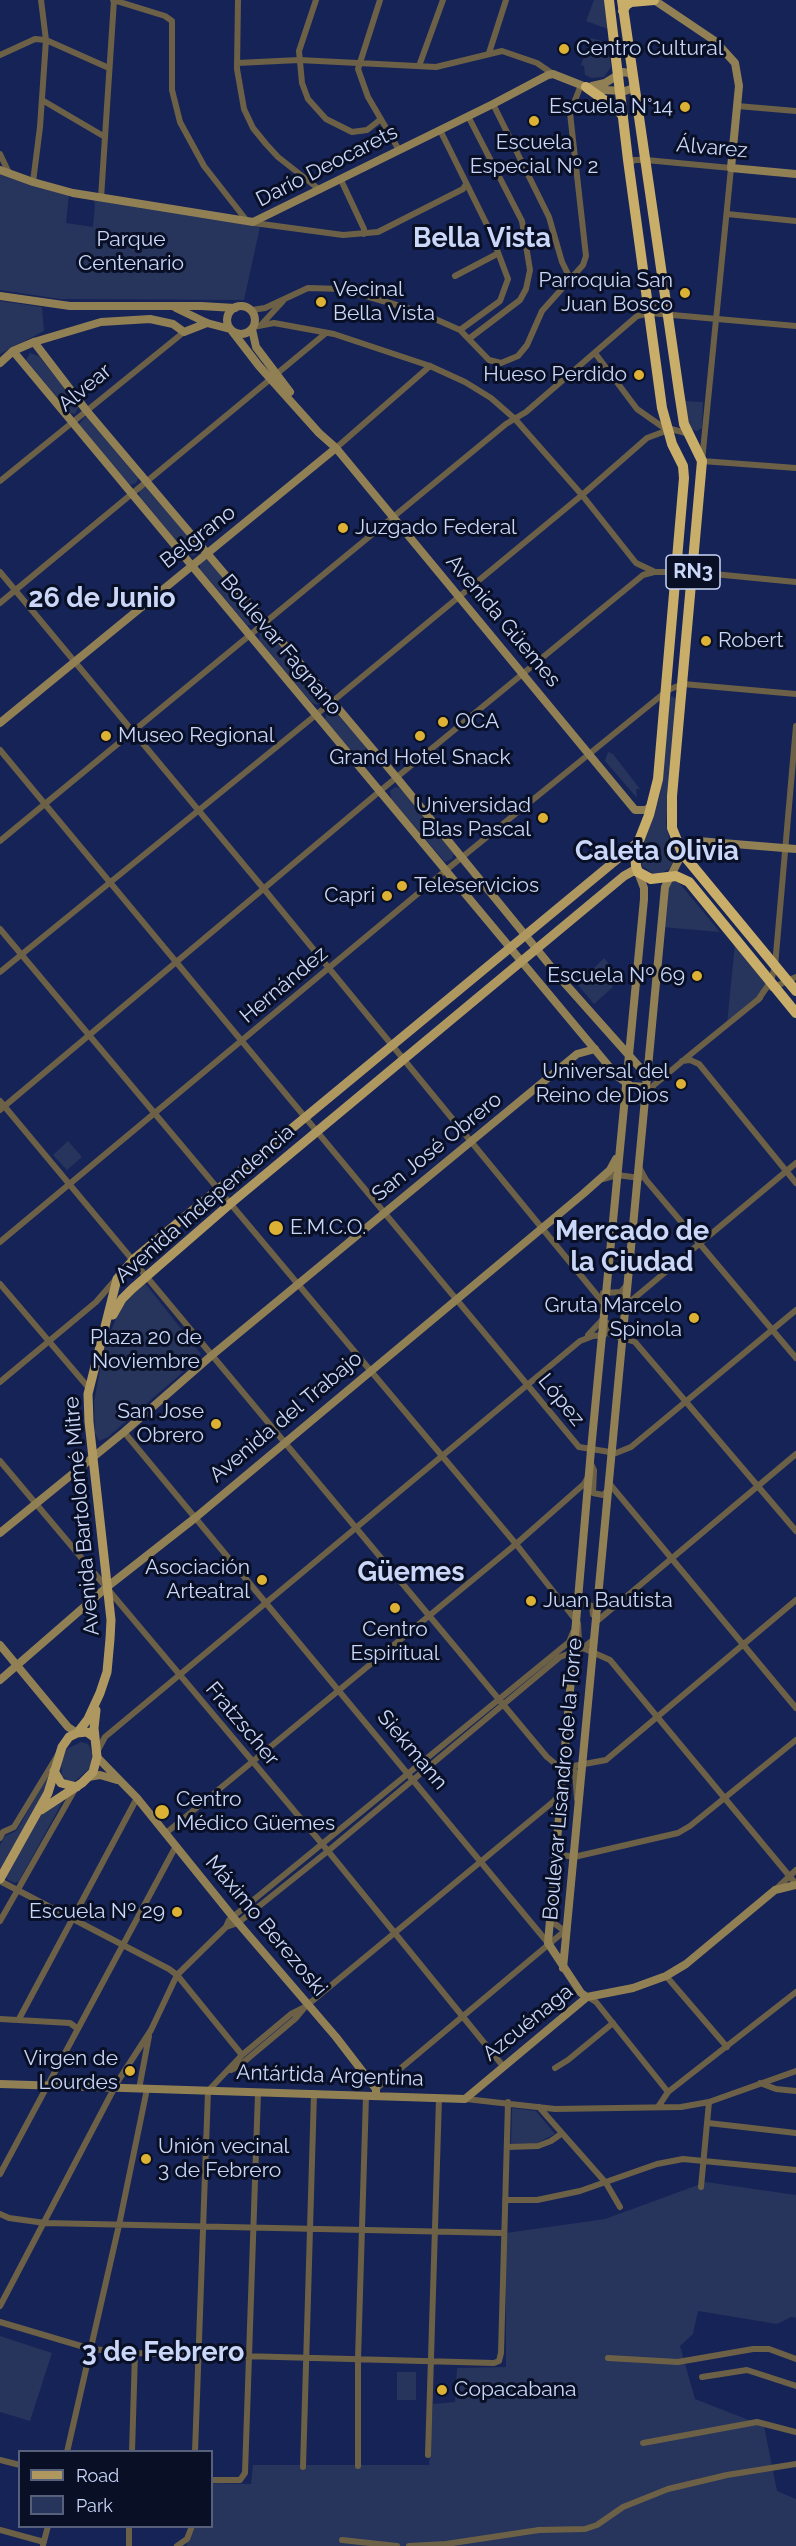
<!DOCTYPE html>
<meta charset="utf-8">
<style>
body{margin:0}
#map{position:relative;width:796px;height:2546px;overflow:hidden;background:#162357;font-family:Raleway,sans-serif}
canvas{display:block}
.legend{position:absolute;left:18px;top:2450px;width:195px;height:78px;box-sizing:border-box;background:#091026;border:2px solid #56607a;margin:0;padding:8px 10px;list-style:none;font-size:18px;color:#cad7f8}
.legend li{display:flex;align-items:center;gap:12px;height:30px}
.legend b{width:30px;border:2px solid #56607a}
</style>
<div id="map">
<canvas width="796" height="2546"></canvas>
<ul class="legend">
<li><b style="height:8px;background:#af9860"></b>Road</li>
<li><b style="height:16px;background:#27345b"></b>Park</li>
</ul>
</div>
<script>
const c = document.querySelector('canvas').getContext('2d');
c.lineJoin = 'round';
function paint(path, color) { c.fillStyle = color; c.fill(path, 'evenodd'); }
const toPath = rows => new Path2D(rows.map(r => 'M' + r).join(''));
function strokePath(path, color, width, dash) { c.strokeStyle = color; c.lineWidth = width; c.lineCap = dash ? 'butt' : 'round'; c.setLineDash(dash || []); c.stroke(path); }
function label(font, color, halo, rows, align = 'center') {
  c.font = font + ' Raleway,sans-serif'; c.lineWidth = 6; c.setLineDash([]); c.textBaseline = 'middle'; c.strokeStyle = halo; c.fillStyle = color; for (const [text, x, y, turn = 0] of rows) {
    c.save(); c.translate(x, y); c.rotate((+turn || 0) * Math.PI / 180); c.textAlign = isNaN(turn) ? turn : align; if (halo) c.strokeText(text, 0, 0); c.fillText(text, 0, 0); c.restore();
  }
}
paint(toPath([
 [594,0,605,0,608,29,586,21],
 [591,38,608,43,611,67,604,77,592,78,585,75,584,66,581,65],
 [0,173,69,194,66,223,93,227,95,204,93,199,260,227,244,300,60,299,0,290],
 [0,301,42,307,44,331,0,354],
 [30,353,39,356,79,406,75,414,70,413,26,360],
 [685,401,703,402,702,428,697,431,690,429],
 [85,417,87,417,139,477,136,483,130,485,80,429,79,424],
 [144,486,148,487,199,549,198,553,194,556,187,554,140,497,139,491],
 [205,559,209,560,257,618,256,625,247,625,200,569,200,564],
 [266,630,322,696,318,705,312,703,259,640,260,632],
 [672,696,676,699,666,824,674,861,669,869,658,875,652,873,642,866,640,853,660,795,669,699],
 [333,709,366,747,365,755,356,756,325,720,327,711],
 [608,752,613,754,640,789,636,789,637,798,605,761],
 [395,787,400,788,454,854,452,859,445,862,391,799,390,791],
 [671,876,681,885,720,932,661,927],
 [735,943,771,981,763,994,727,1024],
 [604,958,616,973,608,980,613,987,594,1004,572,978,584,968,589,973],
 [68,1141,82,1157,67,1170,53,1155],
 [145,1283,201,1354,198,1359,108,1437,99,1441,95,1433,94,1402,104,1348,119,1311,128,1298],
 [81,1742,88,1744,92,1753,91,1767,72,1784,62,1776,61,1762,67,1749],
 [49,1773,50,1780,0,1872,0,1845,5,1836,16,1831,20,1825],
 [64,1799,19,1881,15,1883,8,1880,6,1877,40,1815],
 [512,2108,536,2111,555,2134,537,2143,511,2144],
 [706,2182,796,2195,796,2318,791,2317,777,2324,698,2311,693,2334,680,2346,695,2399,764,2426,777,2491,796,2499,796,2546,186,2546,195,2527,212,2526,212,2483,251,2484,253,2465,429,2465,433,2404,455,2402,457,2368,506,2367,506,2233,605,2219],
 [0,2336,52,2353,30,2421,0,2412],
 [397,2372,416,2372,416,2400,397,2400]
]), '#27345b');
strokePath(toPath([
 [113,0,165,16,172,21,172,90,180,122,204,166,247,221],
 [238,0,237,69,244,109,253,128,266,144,278,157,320,190],
 [316,0,299,51,302,83,308,99,326,119,352,132,367,130,381,119],
 [380,0,358,69,368,97,399,150],
 [489,53,506,0],
 [0,55,35,39,46,40,109,68],
 [237,63,299,60,436,67,502,51,537,63,553,74],
 [419,66,443,0],
 [42,100,105,137],
 [493,104,549,217,562,262,570,278],
 [737,106,796,111],
 [468,116,522,221,530,270,526,289,520,300,470,338],
 [440,130,490,231,508,279,500,301,460,330],
 [0,154,9,173],
 [630,164,634,160,646,160,731,168,702,461,796,468],
 [341,180,364,229,364,234],
 [33,182,40,127,46,40,41,0],
 [101,198,114,0],
 [727,214,796,221],
 [254,223,343,235,378,232,463,189,466,184],
 [455,276,497,254],
 [252,310,265,308,308,288,342,289,417,311,460,330,489,360,501,363,518,356,527,345,542,311,583,265,586,256,570,113,581,85],
 [650,313,664,300],
 [261,325,283,301],
 [253,327,274,323,334,334,430,366,465,382,491,398,515,419,582,495,636,563,653,571],
 [595,353,637,409,667,430],
 [336,448,430,366],
 [0,481,184,332],
 [0,572,264,889,605,1305],
 [0,603,326,333],
 [0,750,579,1447,616,1453,631,1447,796,1310],
 [0,841,506,424,526,412,637,316,650,313,796,326],
 [0,929,516,1544,578,1623,579,1642,583,1648,610,1660,796,1884],
 [0,972,333,701,582,495,647,438,671,429,686,433],
 [772,988,796,977],
 [758,1000,771,981,775,966,796,726],
 [682,1061,690,1060,699,1064,796,1183],
 [647,1095,654,1085,691,1054,760,998],
 [0,1101,547,1757,558,1766,575,1771,577,1799],
 [0,1110,380,791,643,575,654,572,693,572,796,582],
 [640,1169,646,1180,796,1358],
 [603,1179,617,1175,640,1178],
 [0,1242,445,871,668,690,683,684,796,694],
 [0,1284,88,1387],
 [603,1293,621,1292,626,1286],
 [626,1305,796,1163],
 [607,1323,607,1330,610,1334,635,1342,796,1531],
 [588,1335,603,1319],
 [0,1382,96,1302,116,1279],
 [124,1432,548,1943],
 [0,1461,328,1851,503,2066],
 [590,1462,594,1470,593,1493,603,1495,607,1491],
 [608,1482,796,1708],
 [577,1608,584,1604,592,1606,593,1615],
 [596,1622,796,1454],
 [98,1750,105,1737,580,1341,593,1336,604,1335],
 [568,1767,606,1760,796,1600],
 [166,1833,516,1544,584,1484,588,1477],
 [0,1838,3,1832,14,1827,59,1753],
 [557,1848,563,1855,574,1857,678,1833,690,1826,796,1740],
 [0,1881,169,1969,177,1975,242,2055],
 [775,1890,796,1870],
 [554,1894,555,1924,562,1929,567,1929],
 [0,1921,74,1791],
 [226,1927,238,1923,328,1851,560,1657,583,1648,594,1639],
 [666,1976,727,2047],
 [588,1997,596,2002,668,2092],
 [0,2019,70,2023,78,2029],
 [19,2019,137,1798],
 [555,2068,568,2060,613,2023],
 [231,2070,239,2066,295,2019,305,2007,554,1801,560,1793],
 [760,2083,776,2089,796,2091],
 [139,2089,149,2036],
 [376,2089,567,1929],
 [466,2099,555,2109,681,2107,709,2102,796,2071],
 [539,2107,606,2183,620,2207],
 [658,2107,668,2092,796,1992],
 [708,2123,796,2133],
 [507,2147,538,2146,551,2141,561,2134],
 [0,2174,176,1846],
 [701,2187,709,2102],
 [505,2200,537,2200,580,2191,657,2164,683,2159,796,2170],
 [0,2214,9,2218,45,2223,503,2233],
 [0,2306,118,2081,151,2030,177,1975,226,1927,229,1920,569,1642,573,1632],
 [0,2322,91,2349,135,2353,494,2363,499,2361,501,2353,508,2102],
 [608,2358,678,2362,753,2349,769,2349,796,2359],
 [702,2377,747,2370,796,2386],
 [643,2443,757,2422,796,2432],
 [67,2452,119,2225,147,2089],
 [132,2452,135,2353],
 [195,2452,208,2091,242,2055,291,2014,305,2007],
 [428,2455,439,2098],
 [0,2460,20,2465],
 [358,2466,358,2359,366,2096],
 [303,2467,314,2093],
 [212,2480,240,2480,245,2473,258,2093],
 [0,2530,44,2542],
 [342,2540,397,2546],
 [43,2545,48,2526],
 [129,2546,129,2526],
 [177,2546,187,2539,192,2526],
 [409,2546,446,2544,539,2530,585,2529,597,2525,623,2507,668,2489,727,2475,796,2464]
]), '#6c6147', 6);
strokePath(toPath([
 [654,0,715,41,735,63,739,86,731,168,796,174],
 [592,86,605,83,623,72,629,73,634,78],
 [0,170,33,182,73,193,253,222,493,104,548,75,553,74,586,87,604,90,625,91,631,89,635,84],
 [0,296,70,306,201,306,235,308],
 '227 320a14 14 0 1 1 28 0a14 14 0 1 1-28 0Z',
 [176,308,207,323,230,329],
 [252,329,256,347,290,392],
 [232,331,259,366,319,433,336,448,635,810,646,810,652,805],
 [34,342,86,410,397,778,561,979,642,1070,646,1080],
 [13,351,617,1076,631,1086,646,1087],
 [0,363,13,351,34,342,101,322,150,319,173,324,184,332,207,323],
 [0,723,336,448],
 [0,1533,124,1432,211,1356,577,1054,595,1049],
 [0,1645,68,1727,77,1733],
 [0,1680,107,1587,195,1518,583,1194,610,1170,616,1159],
 [97,1757,137,1798,233,1917,336,2037,376,2089,376,2096],
 [88,1777,100,1775,117,1780],
 [563,1968,665,887,685,848,698,841,796,849],
 [587,1997,581,1993,548,1943,591,1450,644,899,644,888,638,872],
 [0,2084,465,2099,587,1997,633,1988,666,1976,686,1964,775,1890,796,1885]
]), '#928055', 8);
strokePath(toPath([
 [113,1315,122,1299,132,1289,231,1203,624,876,633,871,638,872],
 [78,1732,88,1719,100,1693,107,1672,110,1639,111,1620,89,1422,88,1394,117,1279,134,1259,638,842],
 [54,1771,61,1783,77,1787],
 [41,1810,82,1783,93,1772,97,1757,94,1728,96,1710],
 [0,1879,48,1793,62,1747,69,1737,77,1733,87,1732,94,1737]
]), '#af9860', 9);
strokePath(toPath([
 [609,0,628,160,662,408,672,444,683,466,684,478,658,779,649,815,635,851,636,866,638,872,651,879,676,876,689,882,796,1013],
 [622,0,679,392,684,424,702,461,672,796,672,828,682,853,796,991],
 [623,11,626,5,631,2,654,0],
 [586,87,618,110,623,116]
]), '#c9ae6a', 10);
for (const [x, y, r, color] of [
 [564,49,6,"#ddb133"],
 [685,107,6,"#ddb133"],
 [534,121,6,"#ddb133"],
 [685,293,6,"#ddb133"],
 [321,302,6,"#ddb133"],
 [639,375,6,"#ddb133"],
 [343,528,6,"#ddb133"],
 [706,641,6,"#ddb133"],
 [443,722,6,"#ddb133"],
 [106,736,6,"#ddb133"],
 [420,736,6,"#ddb133"],
 [543,818,6,"#ddb133"],
 [402,886,6,"#ddb133"],
 [387,896,6,"#ddb133"],
 [697,976,6,"#ddb133"],
 [681,1084,6,"#ddb133"],
 [276,1228,8,"#ddb133"],
 [694,1318,6,"#ddb133"],
 [216,1424,6,"#ddb133"],
 [262,1580,6,"#ddb133"],
 [531,1601,6,"#ddb133"],
 [395,1608,6,"#ddb133"],
 [162,1812,8,"#ddb133"],
 [177,1912,6,"#ddb133"],
 [130,2071,6,"#ddb133"],
 [146,2159,6,"#ddb133"],
 [442,2390,6,"#ddb133"]
]) { const dot = new Path2D(); dot.arc(x, y, r, 0, 2 * Math.PI); c.fillStyle = color; c.fill(dot); strokePath(dot, '#091026', 2); }
for (const [x, y, w] of [
 [693,572,54]
]) { const box = new Path2D(); box.roundRect(x - w / 2, y - 17, w, 34, 4.5); c.fillStyle = '#091026'; c.fill(box); strokePath(box, '#cad7f8', 1.5); }
label('bold 20px', '#cad7f8', null, [
 ["RN3",693,572]
]);
label('21px', '#cad7f8', '#091026', [
 ["Centro Cultural",576,49],
 ["Escuela N°14",673,107,"right"],
 ["Escuela",534,143,"center"],
 ["Especial Nº 2",534,167,"center"],
 ["Parroquia San",673,281,"right"],
 ["Juan Bosco",673,305,"right"],
 ["Vecinal",333,290],
 ["Bella Vista",333,314],
 ["Hueso Perdido",627,375,"right"],
 ["Juzgado Federal",355,528],
 ["Robert",718,641],
 ["OCA",455,722],
 ["Museo Regional",118,736],
 ["Grand Hotel Snack",420,758,"center"],
 ["Universidad",531,806,"right"],
 ["Blas Pascal",531,830,"right"],
 ["Teleservicios",414,886],
 ["Capri",375,896,"right"],
 ["Escuela Nº 69",685,976,"right"],
 ["Universal del",669,1072,"right"],
 ["Reino de Dios",669,1096,"right"],
 ["E.M.C.O.",290,1228],
 ["Gruta Marcelo",682,1306,"right"],
 ["Spinola",682,1330,"right"],
 ["San Jose",204,1412,"right"],
 ["Obrero",204,1436,"right"],
 ["Asociación",250,1568,"right"],
 ["Arteatral",250,1592,"right"],
 ["Juan Bautista",543,1601],
 ["Centro",395,1630,"center"],
 ["Espiritual",395,1654,"center"],
 ["Centro",176,1800],
 ["Médico Güemes",176,1824],
 ["Escuela Nº 29",165,1912,"right"],
 ["Virgen de",118,2059,"right"],
 ["Lourdes",118,2083,"right"],
 ["Unión vecinal",158,2147],
 ["3 de Febrero",158,2171],
 ["Copacabana",454,2390]
], 'left');
label('21px', '#cad7f8', '#091026', [
 ["Álvarez",712,148,5],
 ["Darío Deocarets",327,166,-27],
 ["Alvear",85,388,-40],
 ["Belgrano",198,537,-38],
 ["Avenida Güemes",503,621,50],
 ["Boulevar Fagnano",281,645,50],
 ["Hernández",284,985,-40],
 ["San José Obrero",437,1147,-39],
 ["Avenida Independencia",205,1204,-41],
 ["López",561,1400,51],
 ["Avenida del Trabajo",286,1417,-40],
 ["Avenida Bartolomé Mitre",82,1516,-95],
 ["Fratzscher",242,1724,50],
 ["Siekmann",412,1750,50],
 ["Boulevar Lisandro de la Torre",563,1779,-85],
 ["Máximo Berezoski",266,1926,50],
 ["Azcuénaga",528,2023,-39],
 ["Antártida Argentina",330,2076,2]
]);
label('21px', '#cad8fa', '#091026', [
 ["Parque",131,240],
 ["Centenario",131,264],
 ["Plaza 20 de",146,1338],
 ["Noviembre",146,1362]
]);
label('bold 27px', '#cad7f8', '#091026', [
 ["Bella Vista",482,239],
 ["26 de Junio",102,599],
 ["Caleta Olivia",657,852],
 ["Mercado de",632,1232],
 ["la Ciudad",632,1263],
 ["Güemes",411,1573],
 ["3 de Febrero",163,2353]
]);
</script>
